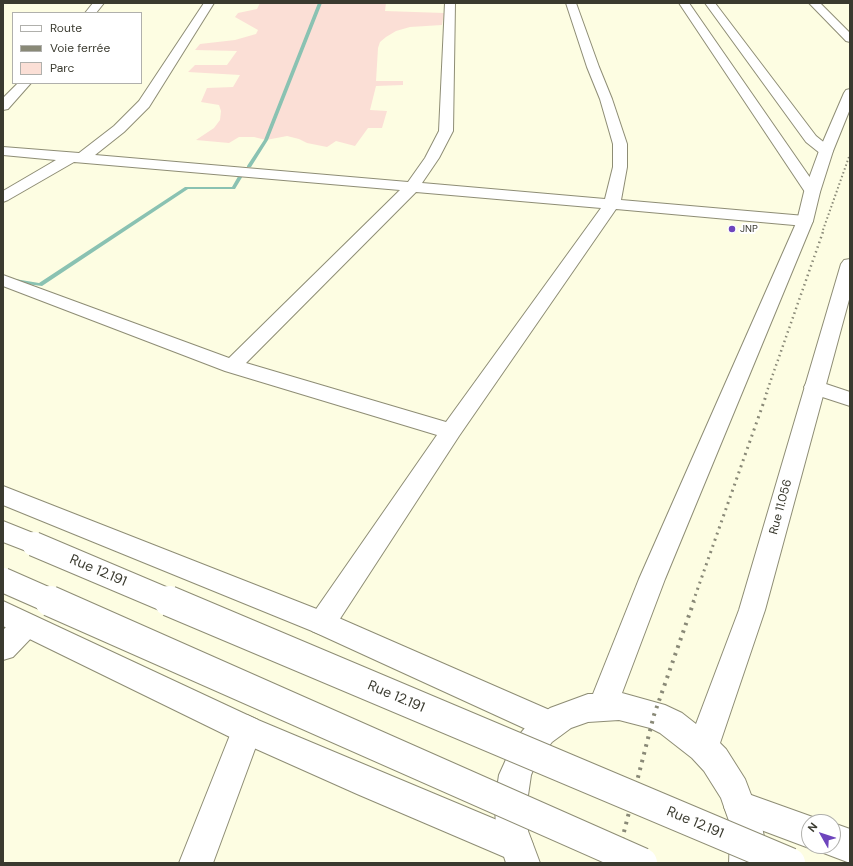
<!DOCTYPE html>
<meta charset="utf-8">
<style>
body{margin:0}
#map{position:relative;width:853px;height:866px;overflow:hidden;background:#fdfde2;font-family:"DM Sans",sans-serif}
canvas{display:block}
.frame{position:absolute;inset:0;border:4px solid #3a3a2f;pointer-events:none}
.legend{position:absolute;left:12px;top:12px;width:130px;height:72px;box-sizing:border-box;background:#fff;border:1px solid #b0b0ac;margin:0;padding:5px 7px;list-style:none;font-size:12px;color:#3a3a2f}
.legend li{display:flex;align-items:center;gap:8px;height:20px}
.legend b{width:20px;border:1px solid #b0b0ac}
.north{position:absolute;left:801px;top:814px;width:40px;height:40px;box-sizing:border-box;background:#fff;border:1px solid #b0b0ac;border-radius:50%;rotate:309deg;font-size:11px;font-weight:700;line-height:16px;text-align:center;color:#3a3a2f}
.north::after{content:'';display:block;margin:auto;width:14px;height:18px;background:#6e45bd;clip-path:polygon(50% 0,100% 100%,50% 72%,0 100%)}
</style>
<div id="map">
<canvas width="853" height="866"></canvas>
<div class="frame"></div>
<ul class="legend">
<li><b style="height:5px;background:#fff"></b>Route</li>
<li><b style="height:5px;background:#898977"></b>Voie ferrée</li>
<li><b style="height:11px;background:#fbdfd6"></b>Parc</li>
</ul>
<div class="north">N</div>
</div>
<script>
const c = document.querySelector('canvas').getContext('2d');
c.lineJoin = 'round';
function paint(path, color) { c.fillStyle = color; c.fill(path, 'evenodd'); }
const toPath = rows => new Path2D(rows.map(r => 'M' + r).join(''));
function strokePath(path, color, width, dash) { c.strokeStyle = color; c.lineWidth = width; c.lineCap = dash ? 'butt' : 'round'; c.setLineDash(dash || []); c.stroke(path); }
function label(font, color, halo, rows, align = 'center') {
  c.font = font + ' "DM Sans",sans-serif'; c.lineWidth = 4; c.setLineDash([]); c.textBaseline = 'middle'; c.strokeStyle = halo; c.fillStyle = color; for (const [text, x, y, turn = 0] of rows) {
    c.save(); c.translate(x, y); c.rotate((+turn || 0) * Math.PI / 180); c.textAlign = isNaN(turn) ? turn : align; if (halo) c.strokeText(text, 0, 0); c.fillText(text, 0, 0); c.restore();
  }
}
paint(toPath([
 [260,3,386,3,385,11,444,13,442,25,410,27,396,31,386,37,380,42,378,48,376,81,403,81,403,85,376,86,370,110,387,111,382,128,368,128,355,146,336,141,327,147,307,143,299,139,287,136,266,140,254,137,239,137,229,143,196,140,214,128,220,120,221,111,219,105,201,102,207,88,233,87,240,75,188,72,195,65,227,65,237,51,195,50,200,44,235,40,256,34,258,30,235,17,238,13,257,9]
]), '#fbdfd6');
paint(toPath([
 [318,3,322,3,268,140,251,167,247,167,247,166,264,140,318,3],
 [240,173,244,174,235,189,188,189,42,286,3,281,3,277,39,283,185,187,232,187,240,173]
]), '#8ac2b2');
const minor = toPath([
 [93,3,104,3,96,13,85,13,93,3],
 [204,3,214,3,149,107,124,132,95,155,408,182,425,158,439,131,445,3,455,3,453,131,439,158,422,183,605,199,613,167,613,144,600,99,587,67,566,3,576,3,599,67,612,99,627,144,627,167,621,200,805,216,811,218,813,221,811,224,805,226,616,209,459,436,332,631,322,635,312,631,308,623,312,615,437,435,225,371,3,286,3,275,229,358,400,190,74,162,8,200,3,202,3,191,56,160,3,155,3,147,79,153,114,126,139,101,204,3],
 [416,192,601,208,446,422,246,363,416,192],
 [809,3,820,3,850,33,850,42,846,41,809,3],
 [18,83,31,83,8,109,3,110,3,98,18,83],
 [814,380,850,392,850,406,807,392,804,387,807,382,814,380],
 [26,613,36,617,40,625,36,633,13,657,3,660,3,630,16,617,26,613],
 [247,715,258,720,262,730,213,863,179,863,236,720,247,715]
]);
const tertiary = toPath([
 [679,3,689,3,820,192,817,195,812,197,807,195,679,3],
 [705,3,715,3,816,136,831,148,833,151,831,154,826,155,821,154,806,142,705,3]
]);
const secondary = toPath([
 [850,89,850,109,833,151,820,192,813,221,665,579,622,693,665,705,682,713,696,724,739,610,841,264,844,260,850,259,850,296,765,610,720,743,726,749,745,779,761,821,764,837,763,863,729,863,730,837,729,821,721,798,704,771,692,758,660,733,650,728,619,720,588,722,571,728,552,742,536,763,531,775,527,802,528,831,540,863,506,863,496,831,495,802,499,775,504,764,514,741,530,722,550,708,588,694,593,694,639,579,797,221,804,192,819,151,844,93,846,90,850,89]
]);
const primary = toPath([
 [3,486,332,615,561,715,565,725,561,735,550,739,539,735,312,631,3,505,3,486],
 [3,521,43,537,47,544,43,551,34,554,3,542,3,521],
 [3,601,258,720,528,833,533,845,528,857,516,862,357,794,236,740,3,626,3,601],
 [740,791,821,820,821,822,809,822,809,846,815,846,809,848,729,818,724,807,729,796,740,791],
 [833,823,850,829,850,863,821,852,819,846,833,846,833,823]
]);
strokePath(minor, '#8e8d75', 2);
strokePath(tertiary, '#8e8d75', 2);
strokePath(secondary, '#8e8d75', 2);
strokePath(primary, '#8e8d75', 2);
paint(minor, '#fff');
paint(tertiary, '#fff');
paint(secondary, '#fff');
paint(primary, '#fff');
strokePath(toPath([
 [823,230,850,154]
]), '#898977', 2, [1.5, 2.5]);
strokePath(toPath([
 [766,394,824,229]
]), '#898977', 2.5, [1.5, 3.5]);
strokePath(toPath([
 [693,602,767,393]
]), '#898977', 3, [2, 4.5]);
strokePath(toPath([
 [616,863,654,715,694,601]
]), '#898977', 4, [2.5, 5.5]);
const primaryBridgeFar1 = toPath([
 [34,544,171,602],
 [3,580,53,602]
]);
const primaryBridge = toPath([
 [50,601,642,863],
 [169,601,790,863]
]);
strokePath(primaryBridgeFar1, '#8e8d75', 26, []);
strokePath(primaryBridge, '#8e8d75', 32, []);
strokePath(primaryBridgeFar1, '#fff', 24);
strokePath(primaryBridge, '#fff', 30);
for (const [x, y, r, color] of [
 [732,229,4,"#6e45bd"]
]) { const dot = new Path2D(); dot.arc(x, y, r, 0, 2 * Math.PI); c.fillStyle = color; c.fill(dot); strokePath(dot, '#fff', 1.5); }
label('10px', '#3a3a2f', '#fff', [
 ["JNP",740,229]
], 'left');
label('12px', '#3a3a2f', '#fff', [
 ["Rue 11.056",781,507,-75]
]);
label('14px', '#3a3a2f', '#fff', [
 ["Rue 12.191",98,571,23],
 ["Rue 12.191",396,697,23],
 ["Rue 12.191",695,823,23]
]);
</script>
